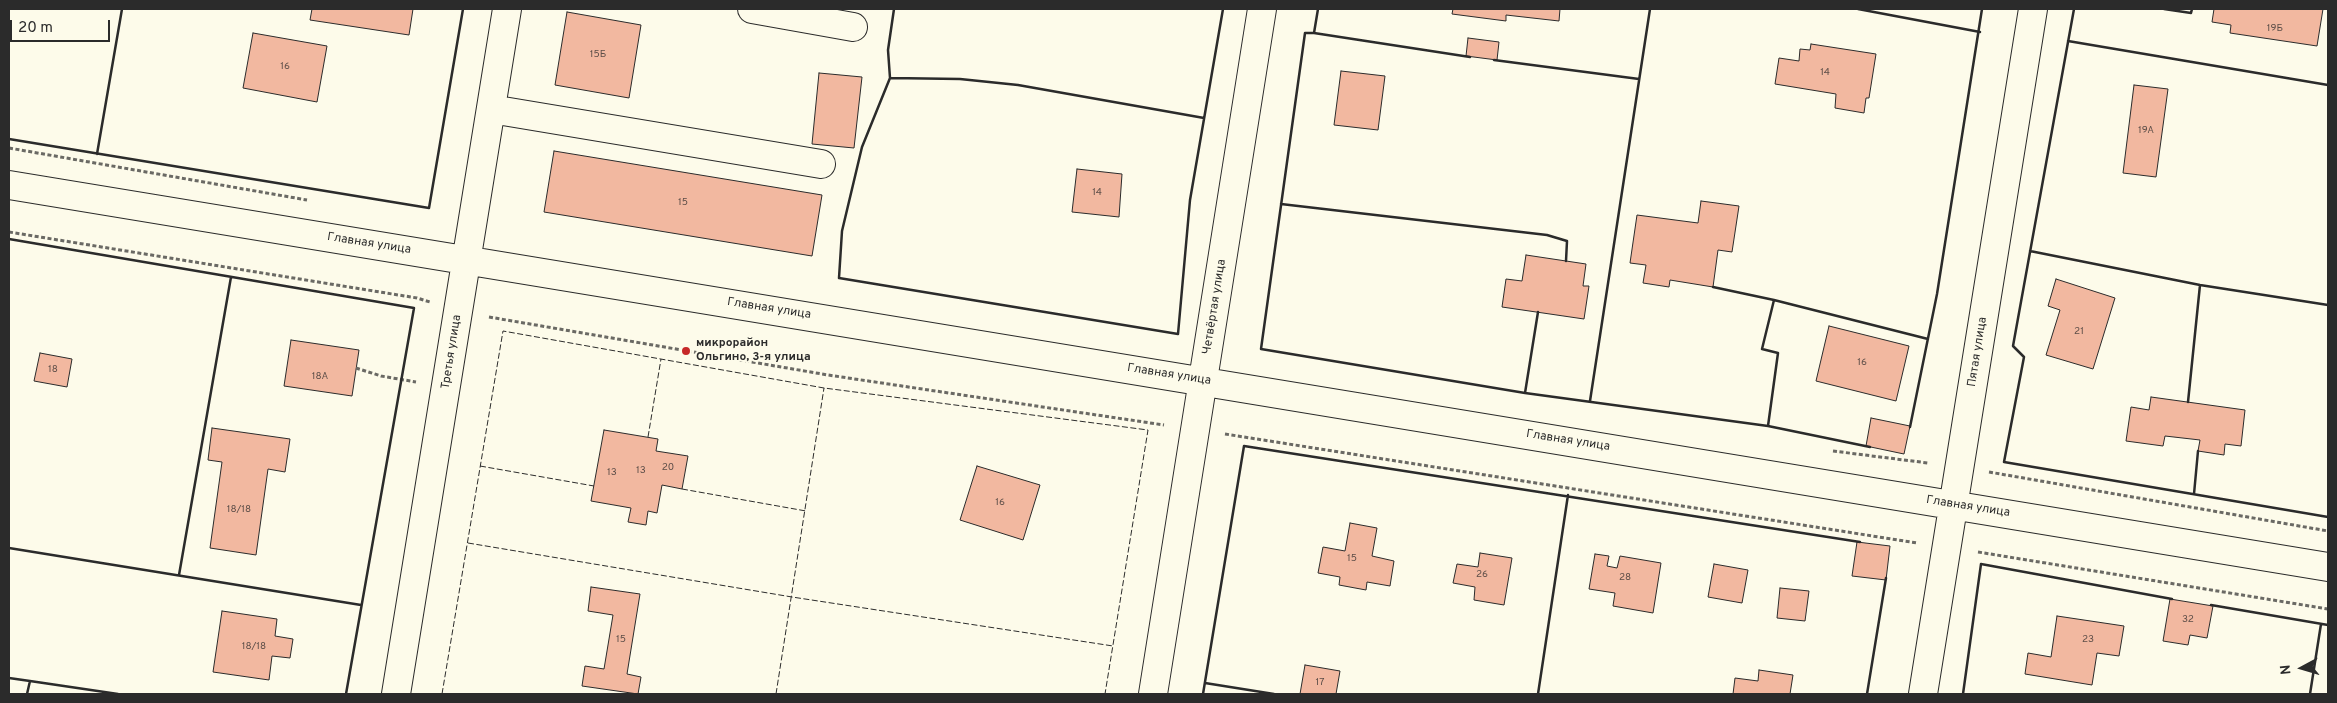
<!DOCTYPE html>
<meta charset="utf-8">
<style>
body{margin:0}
#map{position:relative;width:2337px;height:703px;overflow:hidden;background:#fdfbea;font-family:Overpass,sans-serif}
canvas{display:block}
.frame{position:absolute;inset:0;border:10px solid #2b2b2b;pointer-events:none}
.north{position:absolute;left:2277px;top:643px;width:50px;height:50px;-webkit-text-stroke:4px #fdfbea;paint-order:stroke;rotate:264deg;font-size:14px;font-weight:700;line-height:20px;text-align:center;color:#2b2b2b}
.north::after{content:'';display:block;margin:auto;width:18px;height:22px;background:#2b2b2b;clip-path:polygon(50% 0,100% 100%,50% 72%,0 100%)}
.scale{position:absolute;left:10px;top:20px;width:100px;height:22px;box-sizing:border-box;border:2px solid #2b2b2b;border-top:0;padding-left:6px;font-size:15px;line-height:18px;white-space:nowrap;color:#2b2b2b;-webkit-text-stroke:4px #fdfbea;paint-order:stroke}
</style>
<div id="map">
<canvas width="2337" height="703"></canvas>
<div class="frame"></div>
<div class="north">N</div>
<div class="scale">20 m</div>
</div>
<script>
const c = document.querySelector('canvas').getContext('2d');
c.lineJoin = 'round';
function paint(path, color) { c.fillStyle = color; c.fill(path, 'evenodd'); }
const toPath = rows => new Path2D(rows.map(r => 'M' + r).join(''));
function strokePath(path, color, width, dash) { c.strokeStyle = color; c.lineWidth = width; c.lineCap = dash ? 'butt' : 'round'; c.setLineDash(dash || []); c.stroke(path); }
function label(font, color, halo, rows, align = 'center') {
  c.font = font + ' Overpass,sans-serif'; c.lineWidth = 4; c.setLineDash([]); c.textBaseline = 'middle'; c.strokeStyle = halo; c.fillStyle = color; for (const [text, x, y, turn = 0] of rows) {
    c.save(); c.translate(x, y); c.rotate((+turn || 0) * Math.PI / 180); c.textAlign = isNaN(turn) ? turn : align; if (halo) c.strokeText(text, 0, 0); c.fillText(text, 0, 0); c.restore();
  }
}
const building = toPath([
 [312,9,413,9,409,35,310,20,312,9],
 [1453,9,1560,9,1559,21,1506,15,1506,21,1452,14,1453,9],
 [2214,9,2323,9,2317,46,2230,33,2231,25,2212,22,2214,9],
 [567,12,641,25,629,98,555,85,567,12],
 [253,33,327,46,317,102,243,88,253,33],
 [1468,38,1499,42,1497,60,1466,56,1468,38],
 [1811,44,1876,54,1869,98,1866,98,1864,113,1835,108,1836,94,1775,84,1779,58,1799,61,1800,49,1810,50,1811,44],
 [1341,71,1385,76,1378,130,1334,125,1341,71],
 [819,73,862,77,854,148,812,144,819,73],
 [2134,85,2168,89,2156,177,2123,173,2134,85],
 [554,151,822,195,812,256,544,212,554,151],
 [1077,169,1122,174,1119,217,1072,212,1077,169],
 [1701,201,1739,206,1732,252,1718,250,1713,287,1670,280,1669,287,1643,283,1646,265,1630,263,1637,215,1698,223,1701,201],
 [1526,255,1586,264,1583,286,1589,286,1584,319,1502,307,1506,279,1522,281,1526,255],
 [2056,279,2115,298,2093,369,2046,355,2060,310,2048,306,2056,279],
 [1829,326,1909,346,1896,401,1816,381,1829,326],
 [291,340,359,350,352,396,284,386,291,340],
 [40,353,72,359,67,387,34,381,40,353],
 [2151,397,2245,410,2241,446,2225,444,2224,455,2198,451,2200,440,2165,436,2163,446,2126,441,2131,407,2149,410,2151,397],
 [1871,418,1910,426,1904,454,1866,446,1871,418],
 [212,428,290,439,285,472,268,469,256,555,210,548,222,462,208,460,212,428],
 [604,430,658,439,656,451,688,456,682,489,662,485,657,513,648,511,646,525,628,522,631,508,591,501,604,430],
 [977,466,1040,485,1023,540,960,520,977,466],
 [1350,523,1377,528,1372,556,1394,561,1390,586,1367,582,1366,590,1339,585,1340,577,1318,573,1323,547,1345,551,1350,523],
 [1857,542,1890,546,1886,580,1852,576,1857,542],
 [1480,553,1512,558,1504,605,1474,600,1475,587,1453,583,1457,564,1478,567,1480,553],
 [1595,554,1609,556,1607,566,1617,568,1620,556,1661,563,1653,613,1613,606,1615,593,1589,589,1595,554],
 [1714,564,1748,570,1742,603,1708,597,1714,564],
 [591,587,640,594,627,674,641,677,638,694,582,686,585,666,604,669,613,615,588,611,591,587],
 [1780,588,1809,591,1805,621,1777,618,1780,588],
 [2170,599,2213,606,2207,638,2190,635,2188,645,2163,641,2170,599],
 [222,611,277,619,275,636,293,639,290,658,272,656,269,680,213,672,222,611],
 [2057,616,2124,626,2119,656,2097,653,2092,685,2025,674,2028,653,2051,657,2057,616],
 [1305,665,1340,671,1336,694,1300,694,1305,665],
 [1759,670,1793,675,1790,694,1733,694,1735,678,1758,681,1759,670]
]);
paint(building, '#f2b8a0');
strokePath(building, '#2b2b2b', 1);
const minor = toPath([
 [752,9,853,27],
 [491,109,821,164],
 [9,185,2328,567],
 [396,694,507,9],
 [1153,694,1262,9],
 [1923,694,2033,9]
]);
strokePath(minor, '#2b2b2b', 30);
strokePath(toPath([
 [9,148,307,200],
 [9,232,417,298,430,302],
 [489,317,828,375,1164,425],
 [356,368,381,376,416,382],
 [1225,434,1917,543],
 [1833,451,1928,463],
 [1989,472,2328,531],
 [1978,552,2328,609]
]), '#6a6964', 3, [4, 2.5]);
strokePath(minor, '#fdfbea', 28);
strokePath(toPath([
 [648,437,661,359],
 [480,466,594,486],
 [682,489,806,511],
 [468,543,792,597,1113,646],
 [442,694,503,331,824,388,1148,430,1105,694],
 [776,694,824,388]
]), '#2b2b2b', 1, [6, 2.5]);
strokePath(toPath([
 [894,9,888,50,890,78,862,147,842,231,839,278,1178,334,1190,200,1223,9],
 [1318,9,1314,33,1305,33,1261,349,1525,393,1768,426,1870,447],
 [1858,9,1980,32],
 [2074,9,2013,346,2024,357,2004,462,2328,517],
 [2164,9,2191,13,2192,9],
 [1314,33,1470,57],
 [2068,41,2328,85],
 [1494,60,1639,79],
 [890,78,960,79,1018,85,1204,118],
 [9,139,429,208,463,9],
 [97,154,122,9],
 [1281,204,1547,235,1567,241,1566,261],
 [9,239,414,308,346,694],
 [2030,251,2200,285,2328,305],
 [1713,287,1774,300],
 [1525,393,1538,312],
 [1590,401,1650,9],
 [2188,402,2200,285],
 [1768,426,1778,353,1762,349,1774,300,1928,339],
 [1910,427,1937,294,1982,9],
 [2194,494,2198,451],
 [9,548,361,605],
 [179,575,231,277],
 [2211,605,2328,625],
 [9,678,30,681,27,694],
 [30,681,118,694],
 [1205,683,1274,694],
 [1203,694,1244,446,1860,542],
 [1538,694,1568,495],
 [1867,694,1886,578],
 [1963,694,1981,564,2172,599],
 [2310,694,2321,624]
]), '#2b2b2b', 2.5);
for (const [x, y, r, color] of [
 [686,351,5,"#c62828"]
]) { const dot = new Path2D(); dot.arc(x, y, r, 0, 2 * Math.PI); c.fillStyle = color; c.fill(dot); strokePath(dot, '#fdfbea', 2); }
label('10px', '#5d4e48', null, [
 ["19Б",2275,29],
 ["15Б",598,55],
 ["16",285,67],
 ["14",1825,73],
 ["19А",2146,131],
 ["14",1097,193],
 ["15",683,203],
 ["21",2079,332],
 ["16",1862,363],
 ["18",53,370],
 ["18А",320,377],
 ["20",668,468],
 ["13",641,471],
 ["13",612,473],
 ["16",1000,503],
 ["18/18",239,510],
 ["15",1352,559],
 ["26",1482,575],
 ["28",1625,578],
 ["32",2188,620],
 ["15",621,640],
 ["23",2088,640],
 ["18/18",254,647],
 ["17",1320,683]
]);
label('12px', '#2b2b2b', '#fdfbea', [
 ["Главная улица",369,244,9],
 ["Четвёртая улица",1215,307,-81],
 ["Главная улица",769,309,9],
 ["Третья улица",452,352,-81],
 ["Пятая улица",1978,352,-81],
 ["Главная улица",1169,375,9],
 ["Главная улица",1568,441,9],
 ["Главная улица",1968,507,9]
]);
label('bold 12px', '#2b2b2b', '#fdfbea', [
 ["микрорайон",696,344],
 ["Ольгино, 3-я улица",696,358]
], 'left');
</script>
